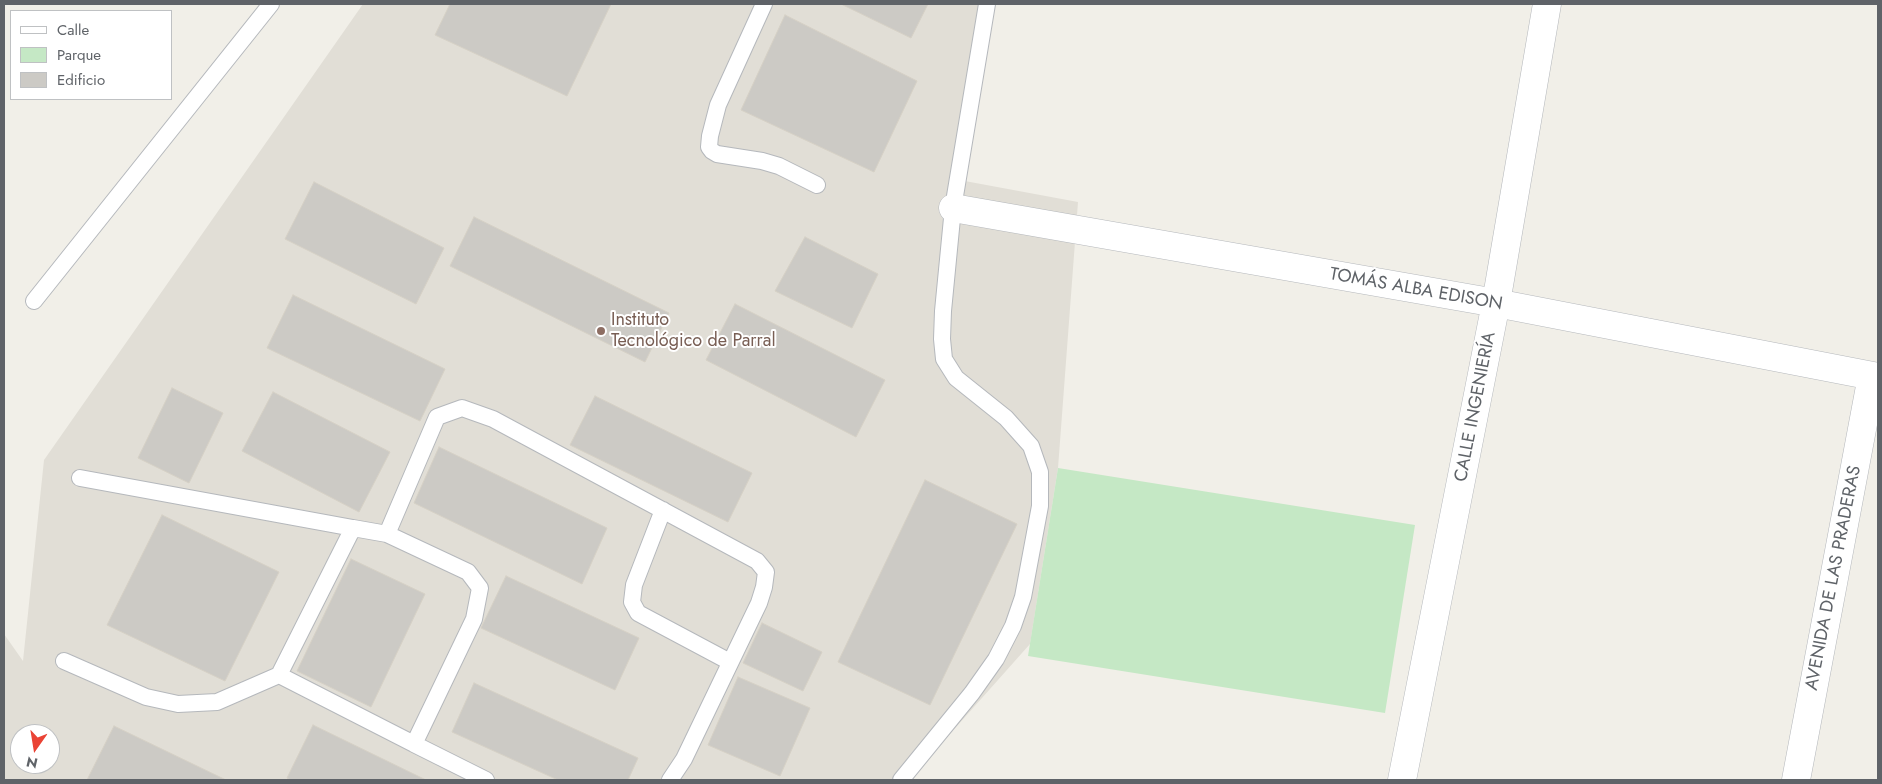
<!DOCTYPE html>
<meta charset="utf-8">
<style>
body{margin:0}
#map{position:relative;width:1882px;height:784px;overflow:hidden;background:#f1efe8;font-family:Jost,sans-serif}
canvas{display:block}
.frame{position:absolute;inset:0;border:5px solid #5f6368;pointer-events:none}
.legend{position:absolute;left:10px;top:10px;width:162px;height:90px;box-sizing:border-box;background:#fff;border:1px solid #bfc1c3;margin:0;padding:6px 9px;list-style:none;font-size:15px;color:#5f6368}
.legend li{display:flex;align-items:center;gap:10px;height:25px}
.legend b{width:25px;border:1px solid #bfc1c3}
.north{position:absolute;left:10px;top:724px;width:50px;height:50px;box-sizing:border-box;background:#fff;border:1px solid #bfc1c3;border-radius:50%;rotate:193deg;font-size:14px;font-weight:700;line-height:20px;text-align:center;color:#5f6368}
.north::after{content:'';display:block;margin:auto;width:18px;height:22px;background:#ea4335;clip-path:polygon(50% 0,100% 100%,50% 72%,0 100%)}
</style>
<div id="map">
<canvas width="1882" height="784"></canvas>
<div class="frame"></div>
<ul class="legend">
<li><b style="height:6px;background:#fff"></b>Calle</li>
<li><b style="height:14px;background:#c5e8c5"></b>Parque</li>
<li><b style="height:14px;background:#cccac5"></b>Edificio</li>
</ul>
<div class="north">N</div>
</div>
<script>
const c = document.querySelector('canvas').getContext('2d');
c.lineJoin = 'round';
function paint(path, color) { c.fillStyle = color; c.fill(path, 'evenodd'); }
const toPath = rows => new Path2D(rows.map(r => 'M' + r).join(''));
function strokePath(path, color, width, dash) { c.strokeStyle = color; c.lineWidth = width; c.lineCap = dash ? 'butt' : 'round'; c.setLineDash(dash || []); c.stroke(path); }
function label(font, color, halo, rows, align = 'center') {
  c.font = font + ' Jost,sans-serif'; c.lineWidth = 4; c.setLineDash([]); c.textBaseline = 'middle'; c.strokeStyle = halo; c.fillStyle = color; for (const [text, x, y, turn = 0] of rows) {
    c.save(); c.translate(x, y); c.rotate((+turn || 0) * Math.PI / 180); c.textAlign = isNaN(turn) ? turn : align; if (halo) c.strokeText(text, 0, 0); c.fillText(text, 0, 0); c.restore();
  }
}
paint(toPath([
 [363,4,986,4,954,179,1078,202,1058,468,1030,644,909,780,4,780,4,634,23,661,44,460],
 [20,734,50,734,50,764,20,764]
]), '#e1ded6');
paint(toPath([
 [1058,468,1415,525,1385,713,1028,656]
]), '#c5e8c5');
const building = toPath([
 [450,4,611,4,567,96,435,35,450,4],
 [841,4,928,4,911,38,841,4],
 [785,15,917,81,874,172,741,110,785,15],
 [314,182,444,248,416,304,285,239,314,182],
 [474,217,669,313,645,362,450,266,474,217],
 [805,237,878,274,852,328,775,291,805,237],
 [293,295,445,369,420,421,267,348,293,295],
 [735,304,885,380,856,437,706,360,735,304],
 [172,388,223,413,189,483,138,458,172,388],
 [273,392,390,452,359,512,242,451,273,392],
 [595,396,752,473,728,522,570,445,595,396],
 [439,447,607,528,582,584,414,503,439,447],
 [925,480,1017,524,930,705,838,662,925,480],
 [162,515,279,572,225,681,107,625,162,515],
 [351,559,425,594,371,707,297,671,351,559],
 [506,576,639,638,615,690,481,628,506,576],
 [762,623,822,652,803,691,743,663,762,623],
 [738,677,810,708,780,776,708,745,738,677],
 [474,683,638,758,628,780,558,780,452,732,474,683],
 [313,725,426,780,290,780,287,778,313,725],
 [114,726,226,780,87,780,114,726]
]);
paint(building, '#cccac5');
strokePath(building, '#d6d1c6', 1);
const service = toPath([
 [764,4,718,105,710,136,709,147,712,151,717,154,762,161,779,166,817,185],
 [34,301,271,4],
 [663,510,634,585,632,602,638,613,730,662],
 [353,528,387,534,468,572,480,588,474,619,414,744,486,780],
 [387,534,437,417,462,408,493,419,757,561,766,572,764,587,759,603,684,759,670,780],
 [64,661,146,697,178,704,217,702,279,675,353,528,80,478],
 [279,675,414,744],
 [901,780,972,693,996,659,1013,626,1023,597,1040,506,1040,472,1031,446,1006,418,956,378,944,359,942,339,943,311,953,208,987,4]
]);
const minor = toPath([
 [953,208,1496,303,1878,377],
 [1402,780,1496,303,1547,4],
 [1796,780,1872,376]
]);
strokePath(service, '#b5b8bc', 18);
strokePath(minor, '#b5b8bc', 29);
strokePath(service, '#fff', 16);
strokePath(minor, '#fff', 28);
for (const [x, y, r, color] of [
 [601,331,5,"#8d6e63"]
]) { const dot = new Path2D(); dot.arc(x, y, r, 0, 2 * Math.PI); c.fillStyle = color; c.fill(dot); strokePath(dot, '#fff', 2); }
label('18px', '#5f6368', '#fff', [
 ["TOMÁS ALBA EDISON",1416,290,10],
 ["CALLE INGENIERÍA",1476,407,-79],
 ["AVENIDA DE LAS PRADERAS",1834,578,-79]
]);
label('18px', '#785e54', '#fff', [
 ["Instituto",611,321],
 ["Tecnológico de Parral",611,342]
], 'left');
</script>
